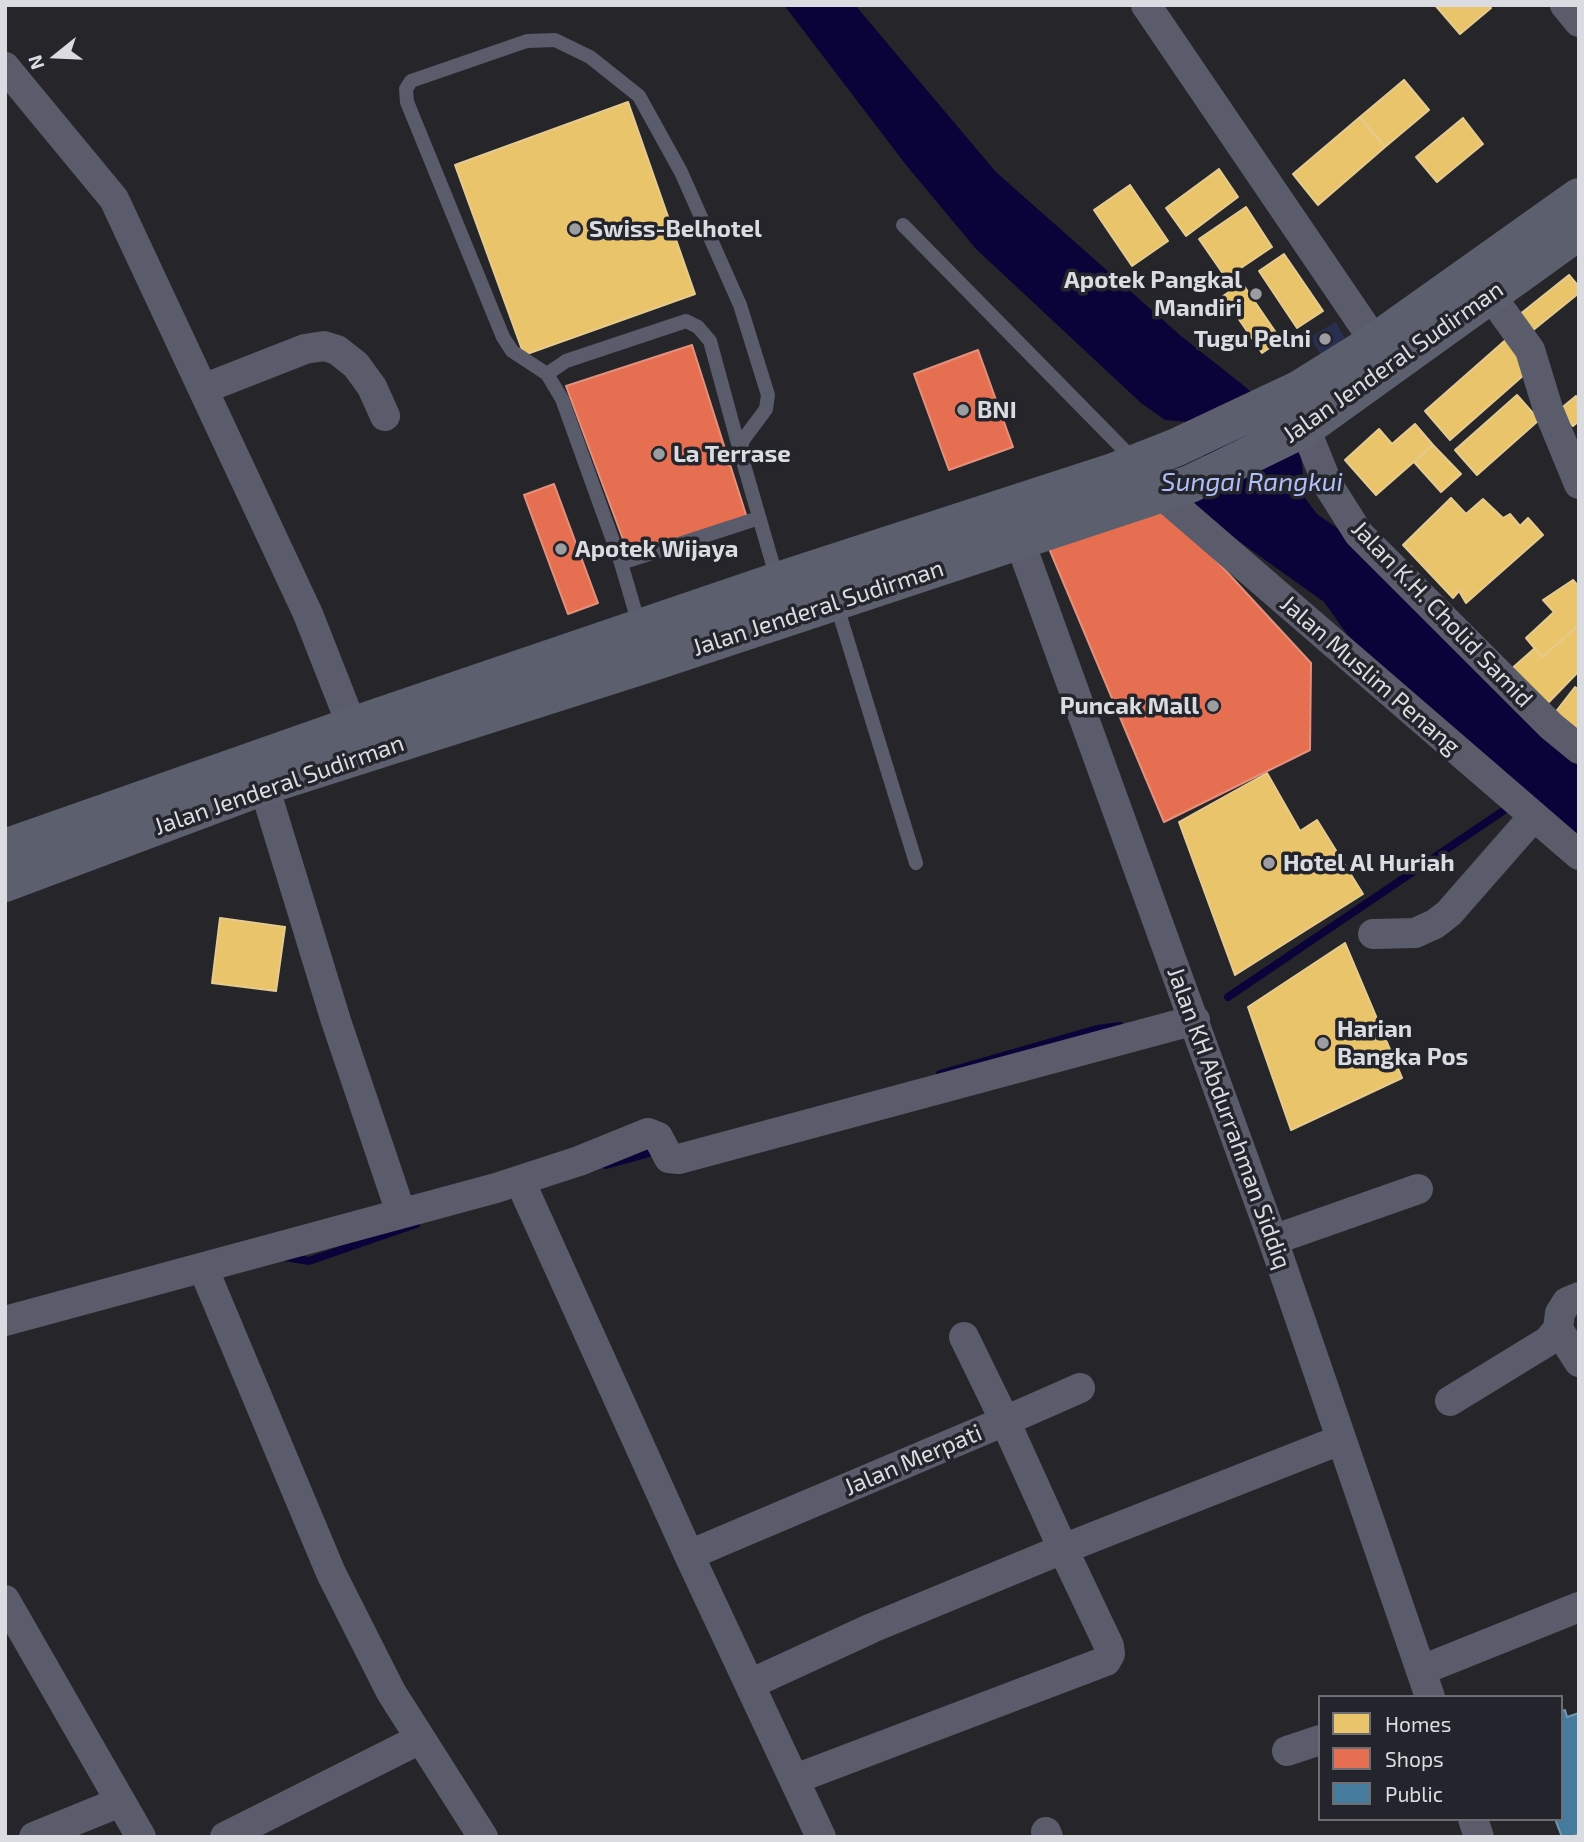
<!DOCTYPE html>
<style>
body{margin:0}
#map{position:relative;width:1584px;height:1842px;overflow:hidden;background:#26262a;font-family:"Exo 2",sans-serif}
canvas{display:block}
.frame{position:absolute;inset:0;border:7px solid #dbdce1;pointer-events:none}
.legend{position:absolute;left:1318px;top:1695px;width:245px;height:126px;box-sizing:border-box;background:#24252c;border:2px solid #6d6e74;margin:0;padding:9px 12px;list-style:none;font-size:21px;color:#dbdce1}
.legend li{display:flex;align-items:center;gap:14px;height:35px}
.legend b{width:35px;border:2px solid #6d6e74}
.north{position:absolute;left:21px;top:21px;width:70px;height:70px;-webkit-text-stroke:5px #24252c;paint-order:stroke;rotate:252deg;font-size:19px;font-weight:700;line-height:28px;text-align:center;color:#dbdce1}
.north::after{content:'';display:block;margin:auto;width:24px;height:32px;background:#dbdce1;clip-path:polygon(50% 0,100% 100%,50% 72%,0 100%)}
</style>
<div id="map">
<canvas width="1584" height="1842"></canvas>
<div class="frame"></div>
<ul class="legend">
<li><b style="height:19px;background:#e9c46a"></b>Homes</li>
<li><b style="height:19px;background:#e76f51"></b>Shops</li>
<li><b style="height:19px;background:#457b9d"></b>Public</li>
</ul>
<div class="north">N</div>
</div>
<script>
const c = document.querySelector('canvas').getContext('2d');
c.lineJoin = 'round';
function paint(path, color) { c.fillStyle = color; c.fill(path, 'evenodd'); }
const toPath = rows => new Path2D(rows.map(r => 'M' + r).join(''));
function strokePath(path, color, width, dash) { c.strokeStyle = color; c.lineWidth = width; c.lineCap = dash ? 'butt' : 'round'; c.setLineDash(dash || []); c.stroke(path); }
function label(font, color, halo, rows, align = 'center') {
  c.font = font + ' "Exo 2",sans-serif'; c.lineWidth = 7; c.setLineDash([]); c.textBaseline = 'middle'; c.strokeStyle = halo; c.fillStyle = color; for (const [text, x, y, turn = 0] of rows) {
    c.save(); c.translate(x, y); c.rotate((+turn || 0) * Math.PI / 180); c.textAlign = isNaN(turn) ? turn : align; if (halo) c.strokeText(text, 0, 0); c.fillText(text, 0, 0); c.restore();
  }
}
paint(toPath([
 [1336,322,1345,339,1321,355,1310,337]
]), '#282f51');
paint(toPath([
 [784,5,855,5,996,172,1181,336,1248,389,1301,454,1305,498,1317,514,1344,533,1579,757,1579,839,1356,647,1324,602,1191,507,1207,445,1188,422,1165,420,1141,403,976,249,906,165]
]), '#0a0339');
const homes = toPath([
 [1435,5,1488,5,1491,8,1460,34,1435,5],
 [1404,80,1429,110,1385,147,1360,117,1404,80],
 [628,102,695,294,524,355,455,165,628,102],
 [1360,117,1385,147,1318,205,1293,174,1360,117],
 [1463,118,1483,144,1437,182,1416,157,1463,118],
 [1219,169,1238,197,1186,236,1166,208,1219,169],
 [1130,185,1168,241,1132,266,1094,210,1130,185],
 [1246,207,1272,247,1226,278,1199,239,1246,207],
 [1284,254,1323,311,1297,328,1259,271,1284,254],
 [1569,275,1579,287,1579,293,1532,331,1519,315,1569,275],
 [1242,283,1281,340,1262,353,1223,296,1242,283],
 [1509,337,1534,366,1450,440,1425,411,1509,337],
 [1517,395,1539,420,1477,475,1455,450,1517,395],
 [1576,396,1579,421,1573,426,1559,410,1576,396],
 [1415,424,1433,445,1376,495,1345,460,1379,429,1392,444,1415,424],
 [1433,445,1461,474,1441,492,1414,462,1433,445],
 [1451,498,1466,514,1483,499,1503,518,1510,514,1520,526,1528,518,1543,535,1466,603,1459,591,1453,598,1403,545,1451,498],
 [1573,580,1579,587,1579,625,1542,657,1526,638,1554,612,1543,600,1573,580],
 [1579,625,1579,671,1548,703,1509,671,1535,648,1542,657,1579,625],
 [1575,687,1579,690,1579,734,1554,714,1575,687],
 [1267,773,1300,831,1317,820,1363,894,1235,975,1179,822,1267,773],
 [220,918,285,927,276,991,212,983,220,918],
 [1345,943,1402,1078,1291,1130,1248,1007,1345,943]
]);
paint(homes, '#e9c46a');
strokePath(homes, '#e5cb8e', 2);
const shops = toPath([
 [692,345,748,521,630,558,566,386,692,345],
 [978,350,1013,447,949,470,914,374,978,350],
 [554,484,598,603,568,614,524,495,554,484],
 [1165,505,1311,663,1310,750,1164,822,1048,546,1165,505]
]);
paint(shops, '#e76f51');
strokePath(shops, '#e3907c', 2);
const public = toPath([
 [1565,1710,1567,1717,1579,1713,1579,1834,1572,1837,1562,1837,1555,1819,1561,1819,1561,1711,1565,1710]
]);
paint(public, '#457b9d');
strokePath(public, '#7298b1', 2);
strokePath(toPath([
 [1228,997,1503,811],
 [940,1074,1097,1029,1120,1026],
 [606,1165,657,1151],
 [285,1257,309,1261,416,1224]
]), '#0a0339', 8);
strokePath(toPath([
 [903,225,1134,460],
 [547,374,566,361,686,321,698,327,710,341,740,451],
 [621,563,759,518],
 [836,603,916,863],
 [640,628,621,563,562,399,547,374,512,351,503,337,407,102,406,89,411,81,527,41,555,40,590,57,639,96,681,172,740,305,768,395,766,409,743,440,740,451,777,579]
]), '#5a5c6b', 14);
strokePath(toPath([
 [1146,5,1375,342],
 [1565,5,1579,22],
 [5,67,114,199,308,614,352,726],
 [1491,296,1530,350,1548,409,1579,484],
 [203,389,305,349,324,346,337,350,356,365,372,387,385,416],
 [1305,428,1328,485,1359,534,1551,726,1579,749],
 [1161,494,1579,855],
 [1020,542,1273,1240,1430,1697],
 [264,786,336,1021,401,1213],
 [1373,934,1415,933,1435,924,1449,913,1534,816],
 [520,1181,689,1555,821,1837],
 [1273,1240,1418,1189],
 [204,1270,331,1573,391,1692,483,1837],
 [5,1321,496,1188,579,1161,648,1133,658,1137,669,1158,679,1159,1195,1020],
 [1558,1329,1579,1362],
 [964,1337,1005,1421,1080,1388],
 [1450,1401,1548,1341,1558,1329,1560,1313,1567,1302,1579,1297],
 [689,1555,1005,1421,1063,1549,1340,1440],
 [5,1600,141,1837],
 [1422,1670,1579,1607],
 [750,1684,872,1628,1063,1549,1109,1646,1110,1654,1106,1661,795,1779],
 [1287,1751,1320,1740],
 [1473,1819,1479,1837],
 [1046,1832,1048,1837],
 [34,1837,120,1802],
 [225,1837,420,1739]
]), '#5a5c6b', 30);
strokePath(toPath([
 [5,848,352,726,778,581,1116,471,1177,447,1298,390,1375,342,1579,197],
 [5,883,264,786,650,663,1190,484,1305,428,1579,231]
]), '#5c606e', 38);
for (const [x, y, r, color] of [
 [575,229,7,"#9c9ca1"],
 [1256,294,7,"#9c9ca1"],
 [1325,339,7,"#9c9ca1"],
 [963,410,7,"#9c9ca1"],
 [659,454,7,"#9c9ca1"],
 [561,549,7,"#9c9ca1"],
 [1213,706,7,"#9c9ca1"],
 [1269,863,7,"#9c9ca1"],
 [1323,1043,7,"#9c9ca1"]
]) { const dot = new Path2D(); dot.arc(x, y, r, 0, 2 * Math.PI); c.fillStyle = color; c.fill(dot); strokePath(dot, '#24252c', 2.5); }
label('bold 24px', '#dbdce1', '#24252c', [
 ["Swiss-Belhotel",589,229],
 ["Apotek Pangkal",1242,280,"right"],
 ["Mandiri",1242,308,"right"],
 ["Tugu Pelni",1311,339,"right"],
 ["BNI",977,410],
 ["La Terrase",673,454],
 ["Apotek Wijaya",575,549],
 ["Puncak Mall",1199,706,"right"],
 ["Hotel Al Huriah",1283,863],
 ["Harian",1337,1029],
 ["Bangka Pos",1337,1057]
], 'left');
label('24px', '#dbdce1', '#24252c', [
 ["Jalan Jenderal Sudirman",1393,362,-35],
 ["Jalan Jenderal Sudirman",818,608,-18],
 ["Jalan K.H. Cholid Samid",1442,614,46],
 ["Jalan Muslim Penang",1370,675,41],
 ["Jalan Jenderal Sudirman",279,785,-19],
 ["Jalan KH Abdurrahman Siddiq",1229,1118,70],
 ["Jalan Merpati",913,1460,-23]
]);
label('italic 26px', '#b0bff8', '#24252c', [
 ["Sungai Rangkui",1252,482]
]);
</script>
